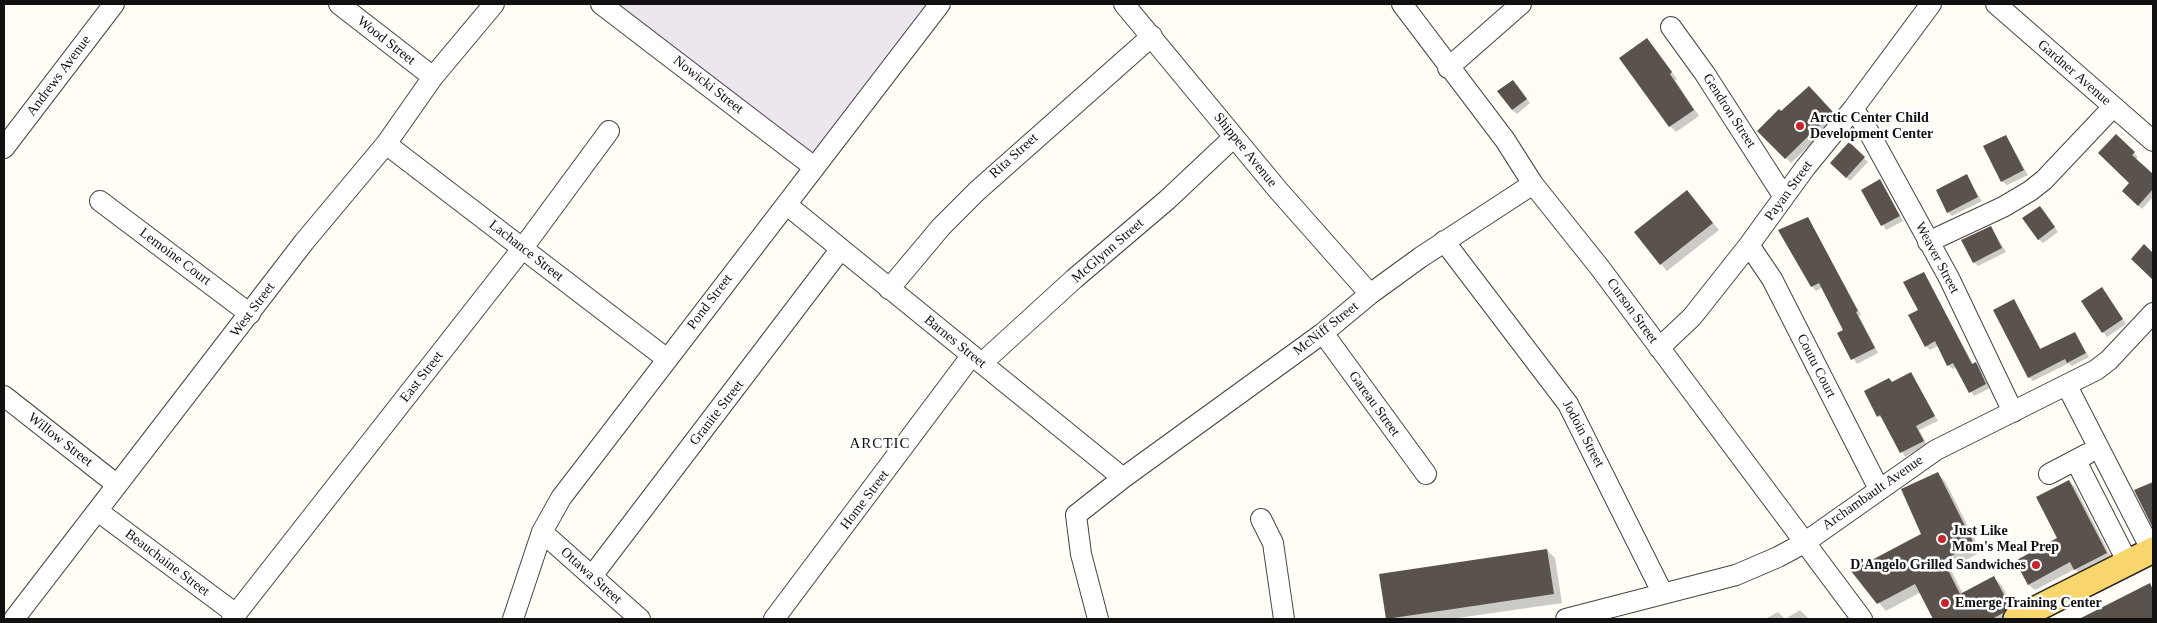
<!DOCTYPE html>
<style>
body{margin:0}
#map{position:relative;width:2157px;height:623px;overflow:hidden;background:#fffdf5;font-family:Georgia,serif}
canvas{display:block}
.frame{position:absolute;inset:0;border:5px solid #111;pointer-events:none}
</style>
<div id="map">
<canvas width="2157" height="623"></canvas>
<div class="frame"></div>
</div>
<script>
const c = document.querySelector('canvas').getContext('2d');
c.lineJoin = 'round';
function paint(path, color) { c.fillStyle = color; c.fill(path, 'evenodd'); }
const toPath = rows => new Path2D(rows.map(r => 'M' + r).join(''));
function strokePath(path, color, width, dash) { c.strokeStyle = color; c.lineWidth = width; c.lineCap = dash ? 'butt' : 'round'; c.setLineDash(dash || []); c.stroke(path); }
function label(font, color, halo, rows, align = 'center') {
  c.font = font + ' Georgia,serif'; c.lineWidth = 5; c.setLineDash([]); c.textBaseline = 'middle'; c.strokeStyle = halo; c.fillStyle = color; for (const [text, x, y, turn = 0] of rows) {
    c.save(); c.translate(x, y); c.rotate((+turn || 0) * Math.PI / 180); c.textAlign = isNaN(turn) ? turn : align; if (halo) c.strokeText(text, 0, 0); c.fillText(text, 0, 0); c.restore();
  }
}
paint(toPath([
 [614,4,940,4,818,165]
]), '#eee6ef');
paint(toPath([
 [1647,39,1677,79,1675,80,1699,116,1676,132,1670,126],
 [1517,85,1530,103,1517,114,1512,110],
 [1815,93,1838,118,1791,163,1759,131,1781,113],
 [2006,136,2028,175,2007,185,2002,181],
 [2116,136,2138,157,2135,160,2153,176,2153,197,2142,209,2123,191,2131,183],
 [1849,144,1868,162,1850,181,1831,163],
 [1966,176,1982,201,1952,216,1948,212],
 [1880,181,1903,221,1886,230,1863,190],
 [1687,192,1719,230,1667,271,1661,264],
 [2044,211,2058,232,2043,243,2038,239],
 [1808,219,1861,315,1859,316,1878,353,1857,364,1839,334,1845,330,1823,287,1816,291,1812,286],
 [1991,227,2006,252,1978,266,1974,262],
 [1924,273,1973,364,1975,363,1980,367,1990,388,1974,396,1957,367,1953,369,1948,365,1938,346,1930,350,1926,346,1920,310],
 [2102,289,2126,324,2107,337,2082,302],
 [2014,300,2041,349,2074,333,2089,357,2072,366,2069,363,2033,381,2029,377],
 [1911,374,1938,421,1919,430,1927,445,1905,457,1884,419,1878,416],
 [1938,474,1945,481,1981,552,1950,568,1963,594,1994,578,2002,586,2017,614,2012,619,1935,619,1921,592,1886,611,1853,571,1923,535],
 [2069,481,2075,487,2112,559,2081,575,2075,569,2035,590,2029,585,2017,561,2059,538],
 [1547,550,1555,558,1562,603,1451,619,1387,619,1380,575],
 [2149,585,2153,588,2153,619,2082,619],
 [1800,610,1809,619,1765,619,1778,612,1785,619]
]), '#0003');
paint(toPath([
 [1647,38,1672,72,1670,74,1694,110,1669,127,1619,58],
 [1513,80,1527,99,1512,110,1497,91],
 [1809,86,1833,112,1785,159,1757,131,1779,109,1781,111],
 [2116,134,2135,152,2132,155,2153,174,2153,189,2138,206,2122,191,2129,183,2098,153],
 [2006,135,2024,170,2001,182,1983,146],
 [1849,142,1865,157,1846,178,1830,163],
 [1967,174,1978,197,1947,213,1936,190],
 [1880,179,1900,216,1881,226,1861,190],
 [1687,190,1713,223,1660,265,1634,232],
 [2040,206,2055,227,2038,240,2022,218],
 [1808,217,1858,311,1856,312,1875,348,1851,360,1837,333,1843,330,1819,283,1811,287,1778,230],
 [1991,226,2002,248,1973,263,1961,240],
 [2144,244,2153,253,2153,280,2131,259],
 [1924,272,1972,364,1976,362,1986,384,1969,393,1953,363,1947,366,1935,341,1925,347,1908,315,1918,310,1903,282],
 [2102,287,2123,319,2102,333,2081,301],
 [2014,299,2040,349,2075,332,2086,353,2067,363,2065,359,2028,378,1993,310],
 [1911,372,1935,416,1916,426,1924,441,1900,453,1880,415,1877,417,1864,391,1889,378,1892,382],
 [1938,472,1974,544,1943,560,1960,594,1994,576,2010,606,2003,613,1992,619,1933,619,1915,584,1877,604,1851,571,1921,534,1901,489],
 [2069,480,2107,553,2074,570,2070,562,2028,585,2015,561,2057,538,2036,497],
 [2153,482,2153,528,2134,490],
 [1547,549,1554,594,1386,619,1379,574],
 [2150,583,2153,590,2153,619,2079,619]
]), '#5a524d');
const minor = toPath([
 [339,4,433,77],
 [601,4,814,167],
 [1124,4,1278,190,1370,294],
 [1402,4,1505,140,1533,184,1600,268,1862,619],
 [1996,4,2153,141],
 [1671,27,1705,74,1784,197],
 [1448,68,1521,4],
 [1853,109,1866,127,1949,278,2013,412],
 [386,144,667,359],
 [4,148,114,4],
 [100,201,250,314],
 [787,205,1123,478],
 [1444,241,1568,404,1663,594],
 [1928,242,2003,207,2030,191,2044,180,2113,107],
 [1749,245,1772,279,1879,489],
 [889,289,941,227,977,191,1152,36],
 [1323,333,1426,474],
 [1659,348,1692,317,1749,245,1805,168,1853,109,1931,4],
 [982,363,1074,279,1167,200,1234,137],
 [2067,386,2153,553],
 [4,396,116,484],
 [2076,461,2127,561],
 [2049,474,2087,454],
 [99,512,236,614],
 [1261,519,1273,543,1284,619],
 [542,532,640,619],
 [592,576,840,250],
 [14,619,304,242,386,144,433,77,494,4],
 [232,619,522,249,609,131],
 [513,619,542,532,561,498,940,4],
 [774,619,972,355],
 [1098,619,1081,554,1076,515,1123,478,1323,333,1370,294,1421,257,1533,184],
 [1566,619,1736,575,1778,557,1804,543,1936,450,2096,370,2109,360,2153,313]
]);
const major = toPath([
 [2016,619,2153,550]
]);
strokePath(minor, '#444', 22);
strokePath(major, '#222', 28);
strokePath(minor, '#fff', 20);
strokePath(major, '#f9d66b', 25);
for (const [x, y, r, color] of [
 [1800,126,5,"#c4262e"],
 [1942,539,5,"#c4262e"],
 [2036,565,5,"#c4262e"],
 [1945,603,5,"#c4262e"]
]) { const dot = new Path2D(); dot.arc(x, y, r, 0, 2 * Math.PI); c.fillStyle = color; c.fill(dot); strokePath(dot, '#fff', 2); }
label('14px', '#111', '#fff', [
 ["Wood Street",386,41,38],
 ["Gardner Avenue",2074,73,41],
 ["Andrews Avenue",59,76,-53],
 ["Nowicki Street",708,85,38],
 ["Gendron Street",1729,111,57],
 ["Shippee Avenue",1245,150,51],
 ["Rita Street",1014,156,-42],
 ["Payan Street",1789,191,-54],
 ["Lachance Street",526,251,38],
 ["McGlynn Street",1108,251,-41],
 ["Lemoine Court",175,257,37],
 ["Weaver Street",1937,258,62],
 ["Pond Street",710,302,-53],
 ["West Street",253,310,-53],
 ["Curson Street",1632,311,54],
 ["McNiff Street",1326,329,-38],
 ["Barnes Street",955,342,39],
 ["Coutu Court",1816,366,63],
 ["East Street",422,377,-52],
 ["Gareau Street",1374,404,54],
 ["Granite Street",717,413,-52],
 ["Jodoin Street",1583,434,62],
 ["Willow Street",60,440,38],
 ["Archambault Avenue",1873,493,-35],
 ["Home Street",865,500,-53],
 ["Beauchaine Street",167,563,37],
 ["Ottawa Street",591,576,42]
]);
label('bold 14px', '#111', '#fff', [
 ["Arctic Center Child",1810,118],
 ["Development Center",1810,134],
 ["Just Like",1952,531],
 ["Mom's Meal Prep",1952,547],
 ["D'Angelo Grilled Sandwiches",2026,565,"right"],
 ["Emerge Training Center",1955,603]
], 'left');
c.letterSpacing = '1px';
label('15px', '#111', '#fff', [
 ["ARCTIC",880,444]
]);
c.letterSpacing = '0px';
</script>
